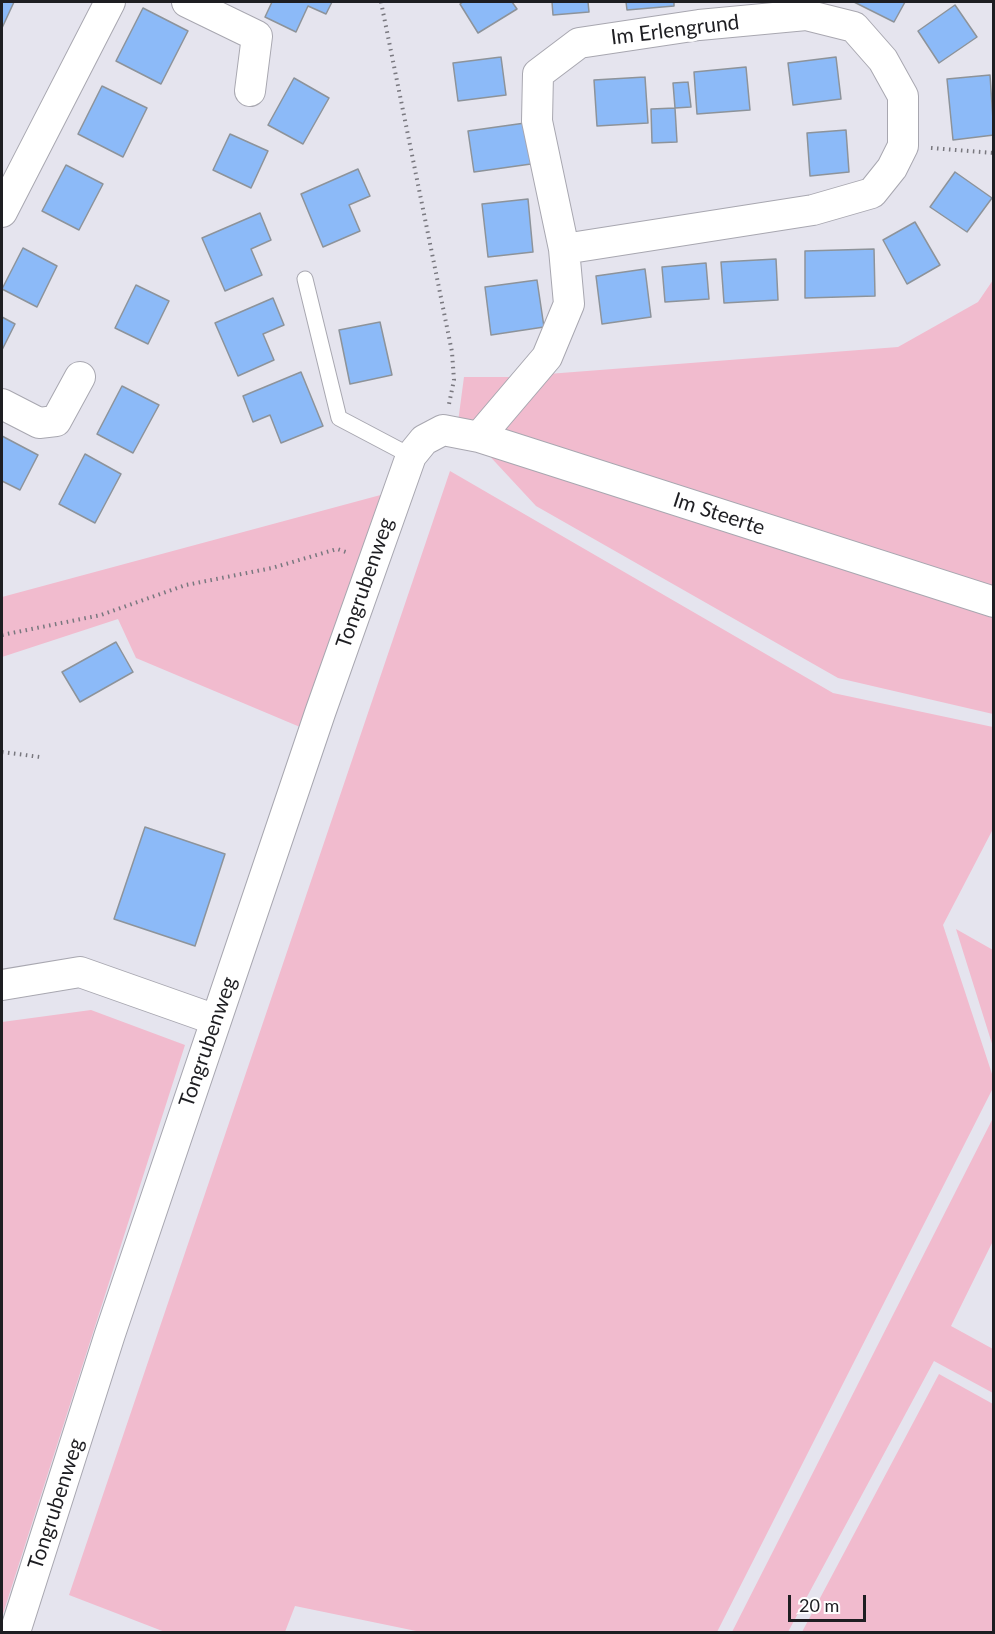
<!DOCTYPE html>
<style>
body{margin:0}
#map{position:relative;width:995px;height:1634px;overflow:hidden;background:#e5e4ee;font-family:Lato,sans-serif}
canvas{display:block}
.frame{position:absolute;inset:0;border:3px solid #1e1e22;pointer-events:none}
.scale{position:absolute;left:788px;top:1595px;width:78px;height:27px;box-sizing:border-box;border:3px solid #1e1e22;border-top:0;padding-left:8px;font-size:18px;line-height:21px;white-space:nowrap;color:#1e1e22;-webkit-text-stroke:4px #fff;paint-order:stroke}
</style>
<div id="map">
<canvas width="995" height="1634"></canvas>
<div class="frame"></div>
<div class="scale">20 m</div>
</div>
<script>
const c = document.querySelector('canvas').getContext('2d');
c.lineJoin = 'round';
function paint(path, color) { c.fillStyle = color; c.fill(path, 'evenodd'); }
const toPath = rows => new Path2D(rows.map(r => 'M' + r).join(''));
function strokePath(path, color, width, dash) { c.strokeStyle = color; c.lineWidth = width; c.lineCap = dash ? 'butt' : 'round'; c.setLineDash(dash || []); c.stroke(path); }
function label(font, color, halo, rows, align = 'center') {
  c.font = font + ' Lato,sans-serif'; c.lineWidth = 6; c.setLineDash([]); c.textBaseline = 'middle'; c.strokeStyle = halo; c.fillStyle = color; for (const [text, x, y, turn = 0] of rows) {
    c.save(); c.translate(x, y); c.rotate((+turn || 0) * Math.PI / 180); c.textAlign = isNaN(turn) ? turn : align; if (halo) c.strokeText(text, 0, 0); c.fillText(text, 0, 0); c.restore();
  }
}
paint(toPath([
 [993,280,993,714,838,678,536,506,458,422,464,377,509,377,898,347,978,302],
 [450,471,833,693,993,727,993,829,943,925,993,1077,993,1088,717,1632,421,1632,295,1606,285,1632,165,1632,69,1595],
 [388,493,300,727,136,658,118,619,2,657,2,597],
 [956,929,993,950,993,1047],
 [91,1010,185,1045,2,1617,2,1022],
 [993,1118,993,1241,951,1326,993,1349,993,1393,934,1361,788,1632,732,1632],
 [939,1374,993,1404,993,1632,802,1632]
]), '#f1bbce');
const building = toPath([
 [2,2,14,2,2,28,2,2],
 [272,2,332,2,326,14,308,6,296,32,265,17,272,2],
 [463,2,512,2,517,9,478,33,460,4,463,2],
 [552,2,588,2,589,12,553,15,552,2],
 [626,2,674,2,674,6,627,10,626,2],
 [854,2,905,2,894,22,854,2],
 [955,5,977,37,939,63,918,31,955,5],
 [143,8,188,31,161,84,116,61,143,8],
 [501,57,506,95,458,101,453,63,501,57],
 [836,57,841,99,793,105,788,63,836,57],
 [746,67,750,110,697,114,694,72,746,67],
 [990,75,994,135,953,140,947,79,990,75],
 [645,77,648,123,597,126,594,80,645,77],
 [294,78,329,98,303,144,268,125,294,78],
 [688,82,691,107,675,108,673,83,688,82],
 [102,86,147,108,123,157,78,134,102,86],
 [675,108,677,142,652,143,651,109,675,108],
 [525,123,531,164,474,172,468,131,525,123],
 [846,130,849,172,810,176,807,133,846,130],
 [230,134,268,151,251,188,213,170,230,134],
 [66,165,103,184,79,230,42,211,66,165],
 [358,169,370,196,349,205,360,231,323,247,301,194,358,169],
 [955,172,992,198,967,232,930,207,955,172],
 [528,199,533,252,488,257,482,204,528,199],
 [260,213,271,240,251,249,262,275,225,291,202,238,260,213],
 [915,222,940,265,907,284,883,240,915,222],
 [23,248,57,266,37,307,2,289,23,248],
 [874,249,875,296,805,298,805,251,874,249],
 [776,259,778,300,724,303,721,262,776,259],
 [706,263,709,299,665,302,662,267,706,263],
 [645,269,651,317,602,324,596,276,645,269],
 [537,280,544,327,491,335,485,287,537,280],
 [136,285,169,301,148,344,115,328,136,285],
 [273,298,284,325,263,334,274,360,238,376,215,323,273,298],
 [2,317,15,324,2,350,2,317],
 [380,322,392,375,350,384,339,330,380,322],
 [301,372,323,426,281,443,270,415,253,422,243,396,301,372],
 [122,386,159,405,133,453,97,434,122,386],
 [2,436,38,455,20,490,2,481,2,436],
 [85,454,121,474,95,523,59,504,85,454],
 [116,642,133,672,80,702,62,672,116,642],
 [145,827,225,854,195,946,114,919,145,827]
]);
paint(building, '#8cbaf8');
strokePath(building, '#8d939a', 1.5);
const service = toPath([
 [305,279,339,418,411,456]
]);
const minor = toPath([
 [187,2,257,36,250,91],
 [2,212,110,2],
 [2,404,39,423,56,421,80,377],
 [479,437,547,357,569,304,564,249,813,210,872,193,892,168,903,146,903,96,883,60,854,27,806,15,699,25,579,43,538,74,537,121,564,249],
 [2,985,80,972,216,1020],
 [15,1632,110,1334,320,713,411,456,424,440,443,430,479,437,994,602]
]);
strokePath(service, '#a8a7b0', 17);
strokePath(minor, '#a8a7b0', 32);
strokePath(toPath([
 [381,2,452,352,454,380,449,404],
 [931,148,994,153],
 [2,635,101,615,186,585,272,568,337,549,349,553],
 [2,752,40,757]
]), '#79787f', 4, [1.5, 4.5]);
strokePath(service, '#fff', 15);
strokePath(minor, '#fff', 30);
label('21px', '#1e1e22', '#fff', [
 ["Im Erlengrund",675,30,-7],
 ["Im Steerte",719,514,18],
 ["Tongrubenweg",365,583,-71],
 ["Tongrubenweg",208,1042,-71],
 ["Tongrubenweg",56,1504,-72]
]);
</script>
